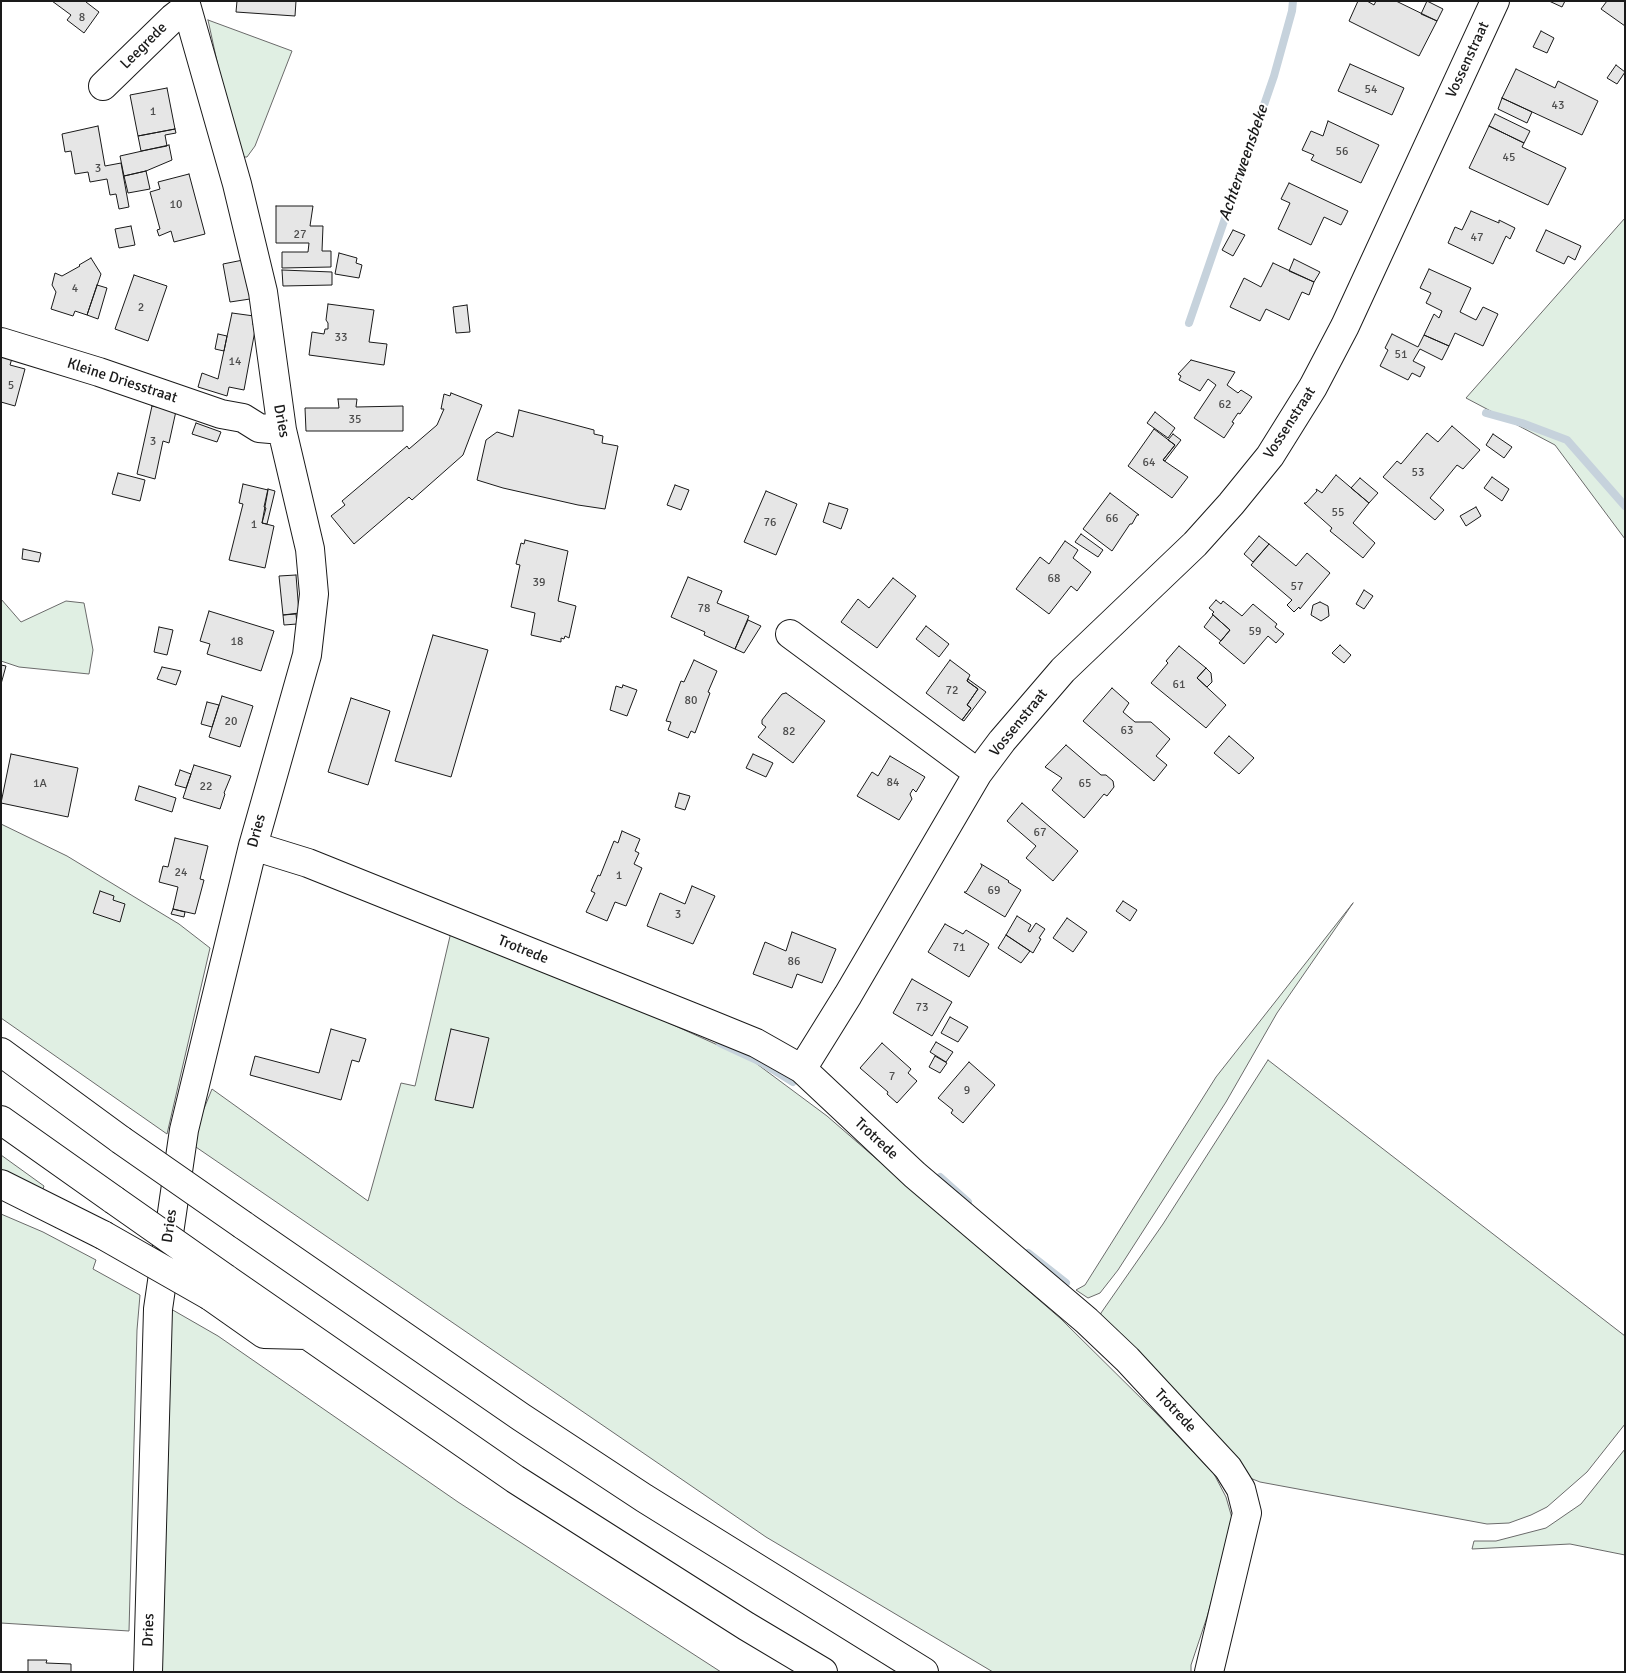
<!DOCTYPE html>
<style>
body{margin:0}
#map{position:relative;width:1626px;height:1673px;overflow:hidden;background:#fff;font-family:Signika,sans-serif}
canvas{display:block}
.frame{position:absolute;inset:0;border:2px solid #1a1a1a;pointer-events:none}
</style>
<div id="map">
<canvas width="1626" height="1673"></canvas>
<div class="frame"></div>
</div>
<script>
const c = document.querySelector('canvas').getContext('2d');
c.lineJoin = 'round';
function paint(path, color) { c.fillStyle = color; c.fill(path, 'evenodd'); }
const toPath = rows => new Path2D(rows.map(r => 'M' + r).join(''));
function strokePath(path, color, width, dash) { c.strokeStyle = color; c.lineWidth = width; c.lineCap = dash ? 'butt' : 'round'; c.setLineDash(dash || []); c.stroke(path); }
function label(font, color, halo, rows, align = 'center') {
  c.font = font + ' Signika,sans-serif'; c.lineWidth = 4; c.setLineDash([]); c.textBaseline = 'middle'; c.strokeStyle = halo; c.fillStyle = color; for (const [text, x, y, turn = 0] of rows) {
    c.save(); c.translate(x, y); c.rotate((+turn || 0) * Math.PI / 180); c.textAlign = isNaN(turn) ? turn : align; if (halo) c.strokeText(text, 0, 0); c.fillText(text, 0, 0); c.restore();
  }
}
const green = toPath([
 [208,20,292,51,255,146,247,157,241,157,235,144,208,20],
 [1625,218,1625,539,1555,445,1466,398,1625,218],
 [1,599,21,622,66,601,84,603,93,650,89,674,19,667,1,661,1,599],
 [1,824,67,856,179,924,210,948,167,1134,1,1018,1,824],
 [1353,903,1277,1013,1226,1102,1118,1270,1100,1293,1088,1298,1076,1290,1085,1285,1216,1077,1353,903],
 [451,932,649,1014,753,1061,827,1116,1061,1319,1156,1413,1214,1474,1226,1497,1232,1518,1224,1557,1207,1617,1191,1665,1191,1672,993,1672,766,1537,190,1143,212,1089,368,1201,401,1083,415,1086,451,932],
 [1268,1060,1625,1336,1625,1424,1587,1472,1547,1507,1531,1515,1509,1523,1487,1524,1260,1482,1250,1478,1235,1466,1099,1321,1101,1313,1163,1224,1268,1060],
 [1,1155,44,1186,42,1192,1,1174,1,1155],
 [1,1214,43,1232,96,1260,93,1269,140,1295,137,1330,129,1631,1,1623,1,1214],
 [171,1309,218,1336,458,1502,721,1672,157,1672,171,1309],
 [1625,1449,1625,1555,1570,1544,1472,1549,1474,1541,1496,1541,1546,1528,1581,1504,1625,1449]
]);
paint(green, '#e0efe3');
strokePath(green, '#6a6a6a', 1);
strokePath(toPath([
 [1189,323,1274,76,1292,11,1293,1],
 [1486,413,1522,423,1567,440,1625,506],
 [720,1043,761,1062,793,1082],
 [940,1177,968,1202],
 [1028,1253,1066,1283]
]), '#c6d2dc', 8);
const building = toPath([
 [52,1,87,1,86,2,99,12,84,33,67,20,71,15,52,1],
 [237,1,296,1,295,16,236,12,237,1],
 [1358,1,1367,1,1374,5,1376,1,1396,1,1437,21,1419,56,1349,21,1358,1],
 [1427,1,1443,9,1437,21,1421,14,1427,1],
 [1549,1,1565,1,1562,7,1549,1],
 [1607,1,1625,1,1625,26,1601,9,1607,1],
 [1541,31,1554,38,1547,53,1533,47,1541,31],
 [1350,64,1404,88,1392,115,1338,91,1350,64],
 [1616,65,1625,72,1617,84,1607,78,1616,65],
 [1516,69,1555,88,1558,81,1598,101,1582,135,1502,98,1516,69],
 [167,88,175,129,138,136,130,95,167,88],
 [1502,98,1532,112,1527,123,1498,109,1502,98],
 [1495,114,1530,131,1524,143,1489,126,1495,114],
 [1328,121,1379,145,1361,183,1311,160,1314,155,1302,150,1311,131,1323,136,1328,121],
 [98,126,105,166,121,163,129,207,119,209,116,194,110,195,107,179,90,182,88,172,75,174,71,151,65,152,62,134,98,126],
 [1489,126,1524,143,1522,147,1566,168,1548,205,1469,168,1489,126],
 [175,129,176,133,165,135,167,146,141,151,138,136,175,129],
 [169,145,172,160,146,171,124,176,120,156,169,145],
 [146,171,150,189,128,193,124,176,146,171],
 [189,174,205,234,174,242,171,231,159,236,157,230,160,229,150,192,160,189,158,182,189,174],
 [1289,183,1348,211,1341,225,1324,217,1311,245,1278,229,1290,203,1281,199,1289,183],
 [276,206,313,206,310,226,323,226,322,251,331,251,331,267,282,268,282,252,308,252,309,243,276,243,276,206],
 [1471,211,1499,223,1499,220,1515,228,1510,239,1506,236,1493,264,1448,243,1455,227,1462,230,1471,211],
 [131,226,135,245,119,248,115,229,131,226],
 [1233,230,1245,235,1233,256,1222,250,1233,230],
 [1546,230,1581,246,1575,260,1568,256,1564,264,1536,251,1546,230],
 [339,253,357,258,356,263,362,265,359,278,335,274,339,253],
 [91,258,101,274,87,315,75,311,73,316,51,309,56,292,52,285,55,273,62,276,80,266,79,265,91,258],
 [1294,259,1320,272,1314,282,1289,271,1294,259],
 [243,260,250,299,230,302,223,264,243,260],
 [1273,263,1314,282,1309,295,1302,292,1289,320,1266,309,1260,321,1230,307,1244,278,1261,287,1273,263],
 [1429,269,1471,288,1460,312,1476,320,1483,307,1498,314,1483,346,1455,333,1449,346,1424,335,1434,314,1439,318,1442,311,1426,303,1431,293,1420,288,1429,269],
 [282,270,332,272,332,285,283,286,282,270],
 [134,275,167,286,148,341,115,329,134,275],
 [97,285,107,288,98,319,87,315,97,285],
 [328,304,374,310,369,342,387,344,384,365,309,355,312,332,324,334,325,329,328,329,328,323,326,320,328,304],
 [467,305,470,332,456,333,453,307,467,305],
 [232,313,254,316,253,325,256,325,244,390,229,387,227,396,198,387,202,373,218,379,232,313],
 [218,334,227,336,224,351,215,349,218,334],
 [1392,334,1418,347,1424,335,1449,346,1442,360,1420,349,1413,361,1425,367,1420,377,1412,373,1408,380,1380,366,1388,350,1385,348,1392,334],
 [1,351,13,355,10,365,25,369,15,406,1,402,1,351],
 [1191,360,1235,372,1227,385,1238,393,1241,390,1252,397,1240,414,1238,413,1232,422,1234,423,1224,438,1194,418,1216,385,1208,379,1200,391,1179,380,1181,376,1178,374,1191,360],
 [451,393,482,405,463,455,412,500,409,497,354,544,331,516,345,505,342,501,407,446,409,449,437,425,444,409,441,409,444,394,450,396,451,393],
 [338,399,357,399,356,407,403,406,403,431,306,431,305,408,339,408,338,399],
 [152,406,176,411,169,443,163,441,155,479,137,474,152,406],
 [519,410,594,430,594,434,603,436,602,443,618,446,605,509,578,505,503,488,477,480,486,440,497,432,513,437,519,410],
 [1155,412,1175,428,1168,438,1147,423,1155,412],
 [196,423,221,432,217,442,192,434,196,423],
 [1452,426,1480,450,1463,469,1457,465,1430,498,1444,510,1435,520,1383,477,1397,461,1401,464,1427,433,1438,442,1452,426],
 [1154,429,1175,445,1163,460,1188,477,1172,498,1128,466,1154,429],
 [1173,434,1181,440,1165,461,1163,460,1175,445,1168,440,1173,434],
 [1493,434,1512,447,1504,458,1486,445,1493,434],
 [118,473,145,480,140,501,112,494,118,473],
 [1336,475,1369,503,1353,523,1375,543,1363,558,1330,531,1332,528,1304,503,1306,503,1317,491,1316,489,1322,493,1336,475],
 [1492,477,1509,489,1502,501,1484,488,1492,477],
 [1360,478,1378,493,1369,503,1351,488,1360,478],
 [243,484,268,490,262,523,274,526,265,568,229,560,243,504,239,503,243,484],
 [675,485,689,490,681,510,667,505,675,485],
 [268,489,275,491,267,524,262,523,266,508,264,507,268,489],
 [766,491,797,504,776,555,744,542,766,491],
 [1110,493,1139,515,1137,515,1132,524,1130,524,1112,551,1083,529,1110,493],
 [829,503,848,509,841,529,823,522,829,503],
 [1476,507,1481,516,1466,526,1460,516,1476,507],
 [1081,534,1103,550,1098,557,1075,542,1081,534],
 [1259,536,1269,544,1253,562,1244,554,1259,536],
 [525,540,568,551,558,601,576,606,569,638,565,636,564,639,561,638,561,642,531,635,535,613,511,607,520,565,516,564,521,543,524,544,525,540],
 [1065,541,1078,550,1073,558,1091,572,1077,591,1071,586,1049,614,1016,589,1040,557,1049,564,1065,541],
 [1269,544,1296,566,1307,553,1330,573,1300,609,1299,607,1294,612,1287,605,1292,600,1251,565,1269,544],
 [23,549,41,553,39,562,22,559,23,549],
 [296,575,299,613,283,615,279,576,296,575],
 [688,577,722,591,717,603,749,616,735,649,704,635,705,632,671,617,688,577],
 [893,578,916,596,877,648,841,622,858,599,869,608,893,578],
 [1364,590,1373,596,1364,609,1356,604,1364,590],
 [1216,600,1221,604,1223,601,1242,616,1253,604,1277,624,1275,627,1284,634,1276,643,1268,636,1244,664,1219,643,1230,630,1212,614,1214,612,1209,608,1216,600],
 [1320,602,1328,606,1329,616,1321,621,1311,615,1313,605,1320,602],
 [209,611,274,631,261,671,207,654,210,644,200,641,209,611],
 [296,614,297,624,284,625,283,615,296,614],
 [1213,615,1230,630,1221,641,1204,627,1213,615],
 [748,620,761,626,744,653,735,649,748,620],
 [926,626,949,644,939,657,916,639,926,626],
 [159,627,173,630,167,655,154,652,159,627],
 [433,635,488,650,451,777,395,761,433,635],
 [1340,645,1351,655,1344,663,1332,653,1340,645],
 [1179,646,1206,668,1197,678,1226,705,1206,728,1151,683,1168,663,1166,661,1179,646],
 [694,660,717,671,708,692,710,693,695,733,691,731,688,738,668,730,671,722,666,721,681,681,684,682,694,660],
 [950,660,970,675,967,681,978,689,967,705,971,708,962,720,926,693,950,660],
 [1,665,6,666,1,684,1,665],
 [162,667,181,671,176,685,157,679,162,667],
 [1206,668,1211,673,1212,682,1207,687,1197,678,1206,668],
 [968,679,986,692,964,721,962,720,971,708,967,705,978,689,967,681,968,679],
 [623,685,637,690,627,716,610,710,616,686,622,688,623,685],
 [1112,688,1129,703,1123,712,1135,722,1151,722,1170,739,1156,756,1167,765,1154,781,1083,721,1112,688],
 [786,693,825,721,793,763,758,737,766,727,762,724,762,720,782,694,786,693],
 [222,696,253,706,240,747,209,737,222,696],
 [351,698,390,711,368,785,328,772,351,698],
 [207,702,219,705,212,727,201,724,207,702],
 [1229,736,1254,758,1239,774,1214,753,1229,736],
 [1066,745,1101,775,1106,775,1113,781,1114,787,1107,796,1104,794,1084,818,1052,790,1062,778,1045,767,1066,745],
 [11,754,78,768,68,817,1,803,11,754],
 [753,754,773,763,766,777,746,768,753,754],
 [890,756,925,777,916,792,913,789,910,794,912,799,899,820,857,796,872,772,878,776,890,756],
 [194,765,231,776,224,793,225,794,220,809,183,798,194,765],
 [180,770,191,774,186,788,175,785,180,770],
 [139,786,176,798,172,812,135,800,139,786],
 [679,793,690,796,685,810,675,807,679,793],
 [1022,803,1078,851,1053,881,1026,858,1036,846,1007,821,1022,803],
 [622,831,640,839,635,851,639,853,634,864,642,868,626,906,615,902,607,921,586,912,595,893,591,891,598,875,600,876,614,841,618,843,622,831],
 [175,838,208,846,200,879,204,880,195,914,173,909,178,887,159,882,163,866,168,867,175,838],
 [981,864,1009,881,1008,882,1021,890,1005,917,964,892,966,892,982,866,981,864],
 [692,886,715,896,693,944,647,926,660,893,685,904,692,886],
 [100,891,114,896,113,900,125,904,120,922,93,913,100,891],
 [1123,901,1137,910,1130,921,1116,911,1123,901],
 [173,909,185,912,184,917,171,914,173,909],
 [1017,916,1031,925,1028,931,1030,932,1036,923,1045,929,1039,938,1041,939,1033,953,1006,935,1017,916],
 [1067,918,1087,932,1073,952,1053,938,1067,918],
 [945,924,963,934,966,930,989,944,969,977,928,952,945,924],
 [792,932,836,949,822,983,797,974,792,988,753,974,765,942,786,951,792,932],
 [1006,935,1030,951,1021,963,998,948,1006,935],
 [912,979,952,1002,932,1036,893,1013,912,979],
 [950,1017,968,1027,958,1042,941,1033,950,1017],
 [331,1029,366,1039,359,1062,352,1060,341,1100,250,1075,255,1056,319,1073,331,1029],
 [451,1029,489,1038,473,1108,435,1100,451,1029],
 [936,1042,953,1052,946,1062,930,1052,936,1042],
 [882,1043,911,1069,908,1073,917,1081,897,1103,887,1094,888,1092,860,1068,882,1043],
 [935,1056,947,1063,940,1073,929,1067,935,1056],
 [969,1062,995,1085,963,1123,951,1113,953,1110,938,1098,969,1062],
 [28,1660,47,1660,46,1663,71,1664,71,1672,28,1672,28,1660]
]);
paint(building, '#e6e6e6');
strokePath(building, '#1a1a1a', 1);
const minor = toPath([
 [103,86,173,18,186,8],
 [1,342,99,372,221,414,243,418,259,428,282,430],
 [790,634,978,773],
 [253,846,308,863,707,1023,756,1043,802,1069,915,1175,1087,1321,1127,1359,1228,1468,1241,1489,1247,1513,1209,1672],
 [802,1069,848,995,978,773,1002,741,1063,670,1195,544,1231,504,1270,456,1313,387,1345,326,1495,1],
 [148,1672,158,1309,184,1130,253,846,307,655,314,594,310,549,282,430,263,292,237,184,185,1]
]);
const highway = toPath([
 [1,1052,121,1140],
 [1,1120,114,1200],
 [1,1184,103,1235],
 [243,1225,521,1417,644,1498,924,1672],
 [225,1278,515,1479,746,1626,823,1672],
 [210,1296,264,1334,307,1335]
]);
strokePath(minor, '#1a1a1a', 30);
strokePath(highway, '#1a1a1a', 30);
strokePath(minor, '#fff', 28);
strokePath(highway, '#fff', 28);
const highwayBridge = toPath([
 [121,1140,243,1225],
 [114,1200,225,1278],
 [103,1235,210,1296]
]);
strokePath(highwayBridge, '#1a1a1a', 30, []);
strokePath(highwayBridge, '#fff', 28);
label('12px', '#4d4d4d', null, [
 ["8",82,18],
 ["54",1371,90],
 ["43",1558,106],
 ["1",153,112],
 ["56",1342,152],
 ["45",1509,158],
 ["3",98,169],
 ["10",176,205],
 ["27",300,235],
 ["47",1477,238],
 ["4",75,289],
 ["2",141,308],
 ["33",341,338],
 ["51",1401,355],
 ["14",235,362],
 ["5",11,386],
 ["62",1225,405],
 ["35",355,420],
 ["3",153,442],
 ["64",1149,463],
 ["53",1418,473],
 ["55",1338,513],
 ["66",1112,519],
 ["76",770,523],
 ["1",254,525],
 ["68",1054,579],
 ["39",539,583],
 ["57",1297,587],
 ["78",704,609],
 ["59",1255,632],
 ["18",237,642],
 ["61",1179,685],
 ["72",952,691],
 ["80",691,701],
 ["20",231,722],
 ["63",1127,731],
 ["82",789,732],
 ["84",893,783],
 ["1A",40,784],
 ["65",1085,784],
 ["22",206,787],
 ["67",1040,833],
 ["24",181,873],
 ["1",619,876],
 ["69",994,891],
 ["3",678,915],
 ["71",959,948],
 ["86",794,962],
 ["73",922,1008],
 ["7",892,1077],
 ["9",967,1091]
]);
label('15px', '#1a1a1a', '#fff', [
 ["Leegrede",144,46,-45],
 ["Vossenstraat",1468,60,-65],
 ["Kleine Driesstraat",122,381,18],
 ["Dries",281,421,79],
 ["Vossenstraat",1290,423,-57],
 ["Vossenstraat",1019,723,-51],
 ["Dries",257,831,-75],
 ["Trotrede",523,950,22],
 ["Trotrede",876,1139,43],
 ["Dries",170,1226,-82],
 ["Trotrede",1175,1411,47],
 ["Dries",149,1630,-88]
]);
label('italic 16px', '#1a1a1a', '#fff', [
 ["Achterweensbeke",1244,163,-71]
]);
</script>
